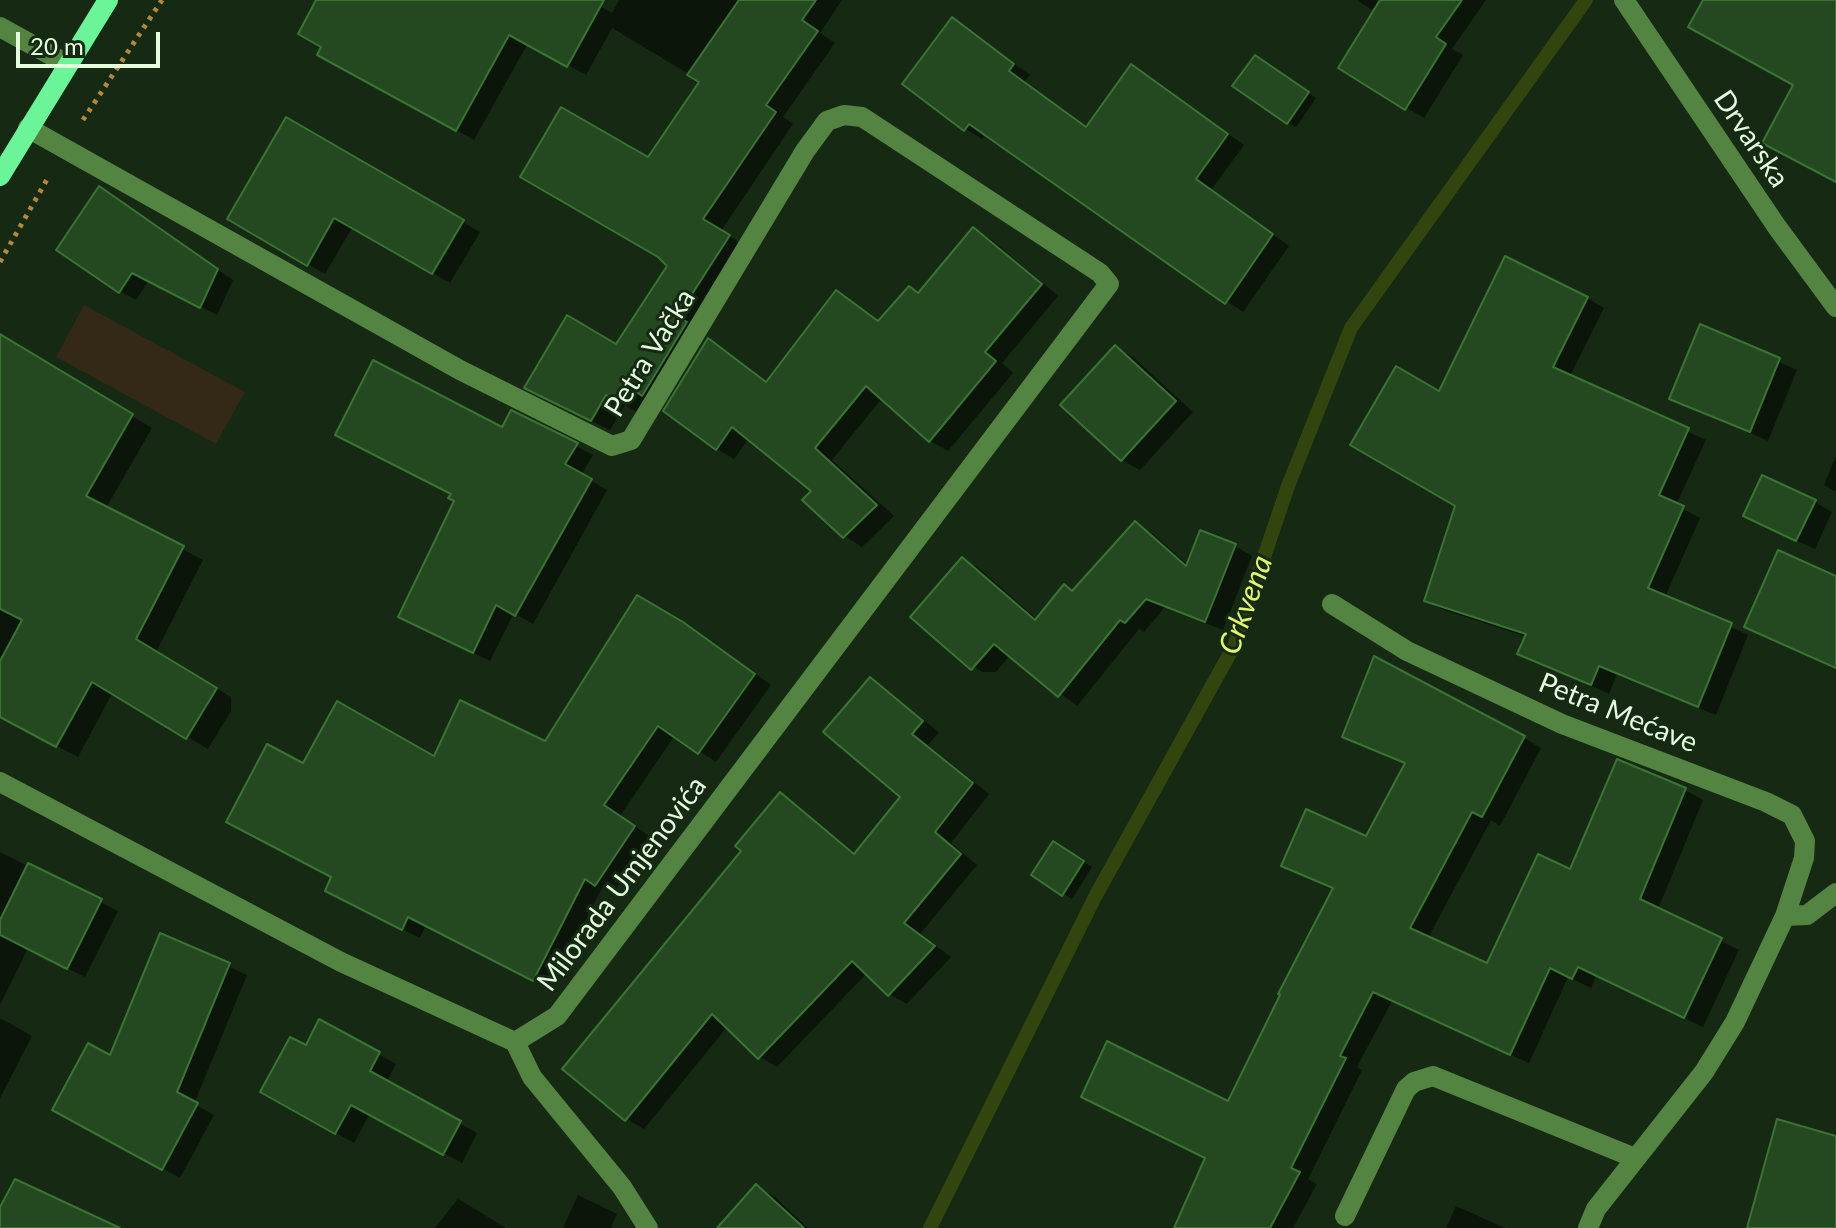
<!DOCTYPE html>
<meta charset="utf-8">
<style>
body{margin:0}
#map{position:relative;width:1836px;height:1228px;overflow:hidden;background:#152913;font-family:Lato,sans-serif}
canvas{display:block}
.scale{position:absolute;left:16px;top:32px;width:144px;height:36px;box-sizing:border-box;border:4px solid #e3fddd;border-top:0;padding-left:10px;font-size:24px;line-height:28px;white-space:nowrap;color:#e3fddd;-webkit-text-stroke:6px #152913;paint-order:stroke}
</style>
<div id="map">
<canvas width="1836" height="1228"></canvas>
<div class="scale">20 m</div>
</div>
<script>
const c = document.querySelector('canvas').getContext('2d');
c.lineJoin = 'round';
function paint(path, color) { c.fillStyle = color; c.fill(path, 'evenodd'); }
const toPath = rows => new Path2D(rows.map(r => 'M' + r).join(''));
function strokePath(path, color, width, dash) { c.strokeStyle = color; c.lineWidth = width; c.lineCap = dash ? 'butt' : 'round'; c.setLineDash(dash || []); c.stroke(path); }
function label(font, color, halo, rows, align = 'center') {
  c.font = font + ' Lato,sans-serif'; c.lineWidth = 6; c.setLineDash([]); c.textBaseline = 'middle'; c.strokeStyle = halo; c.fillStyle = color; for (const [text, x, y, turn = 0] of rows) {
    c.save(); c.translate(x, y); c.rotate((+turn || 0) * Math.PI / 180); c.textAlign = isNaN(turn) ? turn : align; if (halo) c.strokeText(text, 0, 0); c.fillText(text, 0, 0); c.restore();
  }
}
paint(toPath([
 [84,305,245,392,216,444,56,357]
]), '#332916');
paint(toPath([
 [318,0,590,0,612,13,619,0,842,0,820,33,835,43,783,117,793,124,721,231,747,247,637,412,625,405,610,430,546,398,617,347,670,265,649,160,702,82,612,28,586,75,528,43,474,140,320,54,324,46],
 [1357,0,1486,0,1452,49,1463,55,1424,118,1341,68,1375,12],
 [952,20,1030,75,1024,82,1088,128,1148,77,1244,145,1211,190,1289,246,1243,312,986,134,982,139,966,129,905,84],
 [1263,62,1316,98,1296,127,1288,123],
 [287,119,480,232,450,283,353,226,325,274,229,219],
 [115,198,233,280,217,315,149,280,136,300,120,291],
 [974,230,992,240,1058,296,1002,363,1013,373,948,451,930,441,882,398,832,460,894,516,862,547,845,536,814,491,749,438,734,459,717,449,708,340,768,382,837,292,880,322,920,294],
 [1587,298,1604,308,1570,376,1706,440,1676,505,1700,518,1665,597,1748,635,1716,715,1617,674,1609,694,1520,653,1527,637,1444,610,1426,600,1457,505,1440,393],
 [1701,327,1797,370,1768,441,1672,398],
 [4,339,152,428,106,508,203,560,156,652,231,697,231,711,208,749,113,692,78,757,0,716,0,346],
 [1115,347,1133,357,1193,412,1140,470,1122,460],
 [512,413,593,455,581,475,607,490,533,624,514,613,490,661,418,626],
 [1836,456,1836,492,1824,485],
 [1815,502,1832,512,1815,549,1764,526],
 [1135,524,1153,534,1188,565,1235,546,1252,556,1223,630,1165,607,1144,632,1139,629,1077,706,1010,655,996,672,983,672,964,661,963,559,981,570,1038,620,1074,592],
 [1836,578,1836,669,1747,626],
 [637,598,701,634,771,685,716,762,675,735,620,816,651,837,613,894,602,888,550,989,426,925,420,938,344,900,334,877,304,766,435,758,546,743],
 [870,679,939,732,928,745,989,794,951,843,977,865,920,934,951,957,907,1004,889,994,867,973,777,1067,760,1057,728,1026,644,1129,627,1119,744,851,780,794,857,854,903,797],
 [1344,736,1524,738,1541,748,1500,826,1491,820,1428,938,1488,966,1572,872,1685,790,1703,800,1658,909,1739,950,1703,1027,1596,976,1591,988,1568,977,1529,1063,1392,1001,1357,1067,1362,1070,1308,1179,1317,1184,1293,1228,1176,1228,1229,1103,1335,890,1284,865,1367,838,1407,764],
 [1054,843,1092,867,1072,899,1034,875],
 [0,852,118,911,85,977,28,948,0,1005],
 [161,936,247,975,194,1104,214,1115,180,1178,61,1112,111,1058],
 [0,1018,32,1036,0,1098],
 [320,1022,396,1064,386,1083,477,1133,462,1163,370,1113,354,1143,262,1092,307,1048],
 [757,1187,775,1197,808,1228,719,1228],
 [578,1195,617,1214,611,1228,563,1228],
 [458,1199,475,1209,506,1228,435,1228],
 [1456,1206,1505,1228,1446,1228]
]), '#0007');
strokePath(toPath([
 [930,1228,1096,895,1234,646,1288,486,1351,328,1586,0]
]), '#33450f', 14);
const building = toPath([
 [316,0,604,0,567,67,509,35,456,131,317,55,321,47,298,34,316,0],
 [739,0,816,0,802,20,818,31,766,105,776,112,703,219,730,235,678,316,687,322,642,396,629,386,617,403,606,395,591,421,524,388,567,315,616,344,667,266,658,257,520,177,561,107,648,157,699,82,687,75,739,0],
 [1380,0,1462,0,1436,37,1446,44,1405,110,1338,68,1380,0],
 [1703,0,1836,0,1836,182,1762,143,1793,85,1688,27,1703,0],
 [952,17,1014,64,1009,71,1086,127,1131,64,1228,134,1196,179,1273,234,1225,304,969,124,964,131,902,84,952,17],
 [1255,55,1309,92,1287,124,1232,86,1255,55],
 [286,117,464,220,432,274,334,218,307,266,227,219,286,117],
 [99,186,218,269,200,308,132,273,119,293,56,250,99,186],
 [973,227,1042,284,985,352,996,361,929,442,866,386,815,448,877,505,843,538,802,500,811,491,732,427,716,450,663,411,708,338,766,382,836,290,878,321,909,286,918,293,973,227],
 [1505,256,1588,297,1553,367,1689,428,1659,495,1684,506,1648,588,1732,623,1698,707,1599,666,1591,685,1517,654,1526,634,1424,601,1455,506,1350,445,1396,366,1439,391,1505,256],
 [1700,324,1780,358,1750,432,1669,399,1700,324],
 [0,334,133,414,86,496,184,546,136,639,217,688,186,739,92,682,56,747,0,717,0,661,22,620,0,609,0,334],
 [1115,345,1176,401,1121,461,1060,405,1115,345],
 [373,360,502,427,511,410,578,443,565,464,592,479,515,616,496,605,473,653,398,617,454,501,448,498,451,494,335,435,373,360],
 [1762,475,1816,500,1796,541,1743,516,1762,475],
 [1135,521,1186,566,1200,530,1236,544,1205,622,1146,599,1125,623,1120,620,1058,697,994,644,971,670,910,617,962,557,1035,620,1064,584,1072,591,1135,521],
 [1778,550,1836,576,1836,668,1744,627,1778,550],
 [637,595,683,622,755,674,698,754,658,726,604,805,635,826,595,886,585,879,533,981,408,917,402,930,325,891,331,877,226,822,267,744,303,763,337,701,434,756,460,700,545,741,637,595],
 [1374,656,1525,736,1482,817,1472,812,1410,928,1487,963,1538,854,1570,869,1617,759,1686,788,1640,899,1722,938,1684,1018,1578,967,1572,979,1550,968,1510,1055,1373,992,1340,1056,1346,1058,1291,1168,1300,1172,1270,1228,1174,1228,1205,1158,1081,1097,1107,1041,1228,1101,1280,995,1278,994,1333,888,1281,866,1306,809,1366,836,1405,763,1342,737,1374,656],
 [870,677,923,721,912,734,973,783,935,832,961,854,904,923,935,946,888,996,852,961,758,1059,712,1014,625,1121,562,1069,741,851,735,846,780,792,854,854,900,797,823,732,870,677],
 [1053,841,1084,861,1062,896,1031,875,1053,841],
 [28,863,102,899,67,969,0,935,0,920,28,863],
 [160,933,230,963,177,1092,198,1103,162,1170,52,1110,88,1043,110,1055,160,933],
 [319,1019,380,1052,370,1071,461,1121,443,1155,351,1105,335,1134,260,1092,290,1037,306,1045,319,1019],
 [1777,1119,1836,1136,1836,1228,1747,1228,1777,1119],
 [15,1179,120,1228,0,1228,0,1207,15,1179],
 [756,1184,804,1228,717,1228,756,1184]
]);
paint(building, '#244920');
strokePath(building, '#3a7334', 2);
strokePath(toPath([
 [83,120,162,0],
 [0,262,49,176]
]), '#b4883a', 5, [4, 6]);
strokePath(toPath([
 [1624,0,1777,227,1836,307],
 [0,27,67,64],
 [1332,604,1407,651,1562,724,1766,802,1792,815,1805,841,1804,858,1785,916],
 [0,782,341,962,515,1042,557,1016,1109,284,1100,273,862,117,844,115,827,121,805,151,631,440,612,446,460,370,28,128],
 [515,1042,532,1077,622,1187,648,1228],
 [1345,1216,1406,1089,1414,1082,1433,1076,1635,1158],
 [1588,1228,1596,1209,1704,1072,1735,1022,1785,916,1807,915,1836,893]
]), '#538441', 20);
strokePath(toPath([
 [0,176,108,0]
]), '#6cf598', 20);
label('28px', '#e3fddd', '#152913', [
 ["Drvarska",1751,139,56],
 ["Petra Vačka",650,353,-58],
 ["Petra Mećave",1618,713,22],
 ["Milorada Umjenovića",622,884,-53]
]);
label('italic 30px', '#e0f572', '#152913', [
 ["Crkvena",1246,605,-70]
]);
</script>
